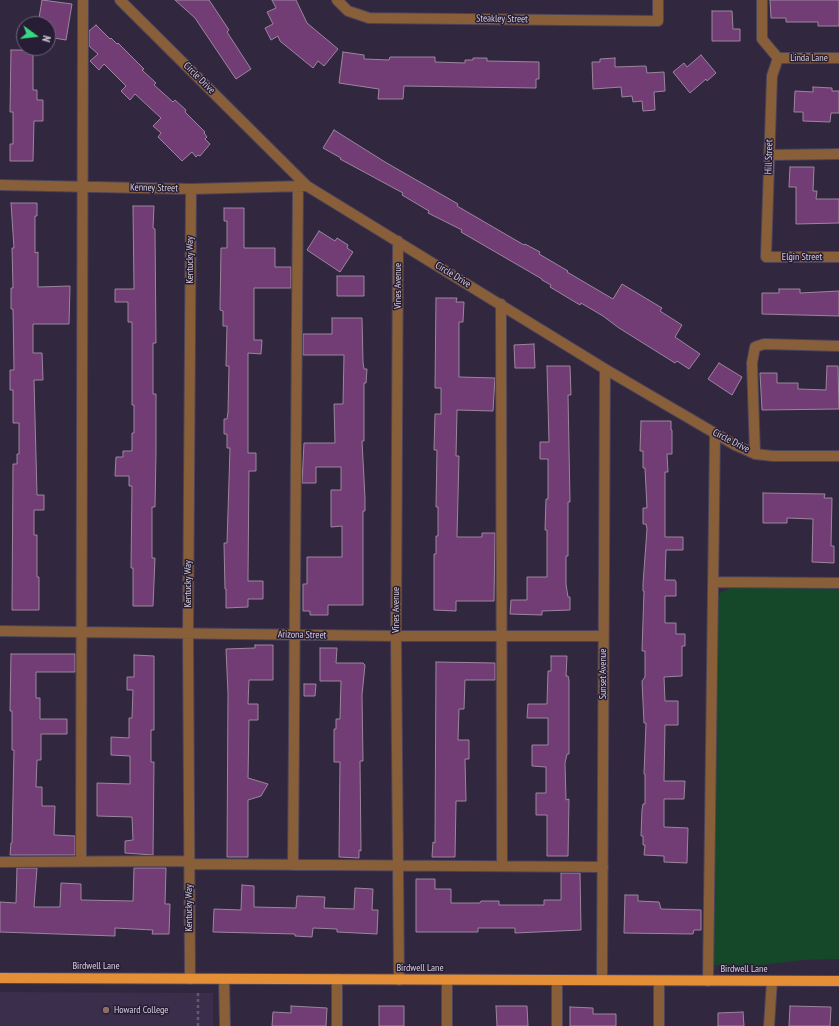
<!DOCTYPE html>
<style>
body{margin:0}
#map{position:relative;width:839px;height:1026px;overflow:hidden;background:#31283f;font-family:"PT Sans Narrow",sans-serif}
canvas{display:block}
.north{position:absolute;left:16px;top:16px;width:40px;height:40px;box-sizing:border-box;background:#271e35;border:1px solid #6c6579;border-radius:50%;rotate:105deg;font-size:11px;font-weight:700;line-height:16px;text-align:center;color:#d4cfde}
.north::after{content:'';display:block;margin:auto;width:14px;height:18px;background:#36d880;clip-path:polygon(50% 0,100% 100%,50% 72%,0 100%)}
</style>
<div id="map">
<canvas width="839" height="1026"></canvas>
<div class="north">N</div>
</div>
<script>
const c = document.querySelector('canvas').getContext('2d');
c.lineJoin = 'round';
function paint(path, color) { c.fillStyle = color; c.fill(path, 'evenodd'); }
const toPath = rows => new Path2D(rows.map(r => 'M' + r).join(''));
function strokePath(path, color, width, dash) { c.strokeStyle = color; c.lineWidth = width; c.lineCap = dash ? 'butt' : 'round'; c.setLineDash(dash || []); c.stroke(path); }
function label(font, color, halo, rows, align = 'center') {
  c.font = font + ' "PT Sans Narrow",sans-serif'; c.lineWidth = 3; c.setLineDash([]); c.textBaseline = 'middle'; c.strokeStyle = halo; c.fillStyle = color; for (const [text, x, y, turn = 0] of rows) {
    c.save(); c.translate(x, y); c.rotate((+turn || 0) * Math.PI / 180); c.textAlign = isNaN(turn) ? turn : align; if (halo) c.strokeText(text, 0, 0); c.fillText(text, 0, 0); c.restore();
  }
}
paint(toPath([
 [0,992,213,993,213,1026,0,1026]
]), '#3a2e4c');
paint(toPath([
 [732,587,839,587,839,959,804,960,753,966,710,965,715,603,720,593]
]), '#154729');
const building = toPath([
 [42,0,72,4,66,40,48,37,48,24,38,24,42,0],
 [175,0,209,0,229,30,227,32,251,69,236,79,195,18,175,0],
 [272,0,296,0,307,23,338,49,324,66,318,61,313,68,280,41,278,36,271,40,265,28,273,24,267,12,276,8,272,0],
 [770,0,839,0,839,26,818,26,818,22,786,22,786,18,771,18,770,0],
 [712,11,732,11,733,29,740,29,740,41,712,41,712,11],
 [96,25,110,39,111,38,117,44,118,43,144,69,142,70,156,83,154,85,173,102,175,100,186,110,185,112,205,132,204,133,207,137,205,139,210,144,200,156,198,155,196,157,192,152,182,161,158,137,161,133,153,126,161,118,135,94,130,100,121,91,126,86,104,64,99,70,90,61,98,54,89,46,89,31,96,25],
 [11,50,33,50,33,90,37,90,37,100,43,100,43,121,34,121,33,161,10,161,10,144,13,144,13,112,10,112,11,50],
 [343,52,364,55,364,59,389,60,390,57,435,57,435,62,465,63,465,60,473,60,473,58,487,58,487,61,539,62,539,79,536,79,536,88,404,86,403,99,378,99,379,89,339,83,343,52],
 [701,55,716,73,707,81,706,79,690,93,673,72,684,63,687,67,701,55],
 [615,58,615,67,646,66,647,73,664,72,665,91,654,92,655,110,643,111,642,101,633,102,632,96,622,97,621,87,593,89,592,62,600,62,600,59,615,58],
 [813,87,832,88,832,91,839,91,839,113,831,113,830,122,803,121,803,112,794,112,795,91,813,92,813,87],
 [334,130,385,162,458,204,457,206,524,245,525,244,540,252,539,254,568,271,567,272,613,299,622,284,662,308,660,311,682,325,675,337,700,354,689,369,677,361,675,363,619,328,603,316,581,303,580,305,550,287,551,285,542,280,542,279,461,232,462,230,428,213,429,211,402,195,403,193,340,159,341,158,323,148,334,130],
 [790,167,814,167,813,191,817,191,816,199,839,199,839,223,796,224,796,187,789,187,790,167],
 [11,203,37,203,37,216,35,216,35,253,38,252,38,287,70,286,69,324,33,324,33,353,42,353,43,380,34,380,37,495,44,495,44,510,34,510,34,535,37,535,37,577,39,577,39,610,12,610,13,464,17,464,17,454,19,454,19,423,13,423,13,390,10,390,10,370,14,370,13,309,11,309,11,288,13,288,12,248,14,248,11,203],
 [133,206,154,206,153,228,155,229,156,343,153,343,153,394,156,394,156,452,155,507,152,507,152,558,155,558,153,606,133,606,133,568,131,568,132,486,129,486,129,476,115,476,116,457,123,457,123,451,132,451,132,433,134,433,134,405,132,405,132,322,128,322,128,302,115,302,115,289,134,289,133,206],
 [224,208,244,208,244,248,275,248,275,267,291,267,291,288,254,288,254,340,262,340,261,354,248,353,248,453,256,453,256,471,249,471,248,576,248,581,263,581,263,599,248,599,248,607,226,608,226,589,225,589,224,543,227,543,230,448,227,448,227,434,224,434,224,419,227,419,228,412,229,366,226,366,227,326,223,326,223,311,220,310,221,248,227,248,227,221,224,221,224,208],
 [319,231,335,241,337,238,348,245,347,248,353,252,340,272,307,250,319,231],
 [337,276,364,276,364,296,337,296,337,276],
 [779,289,800,289,800,293,839,291,839,316,762,314,762,293,779,293,779,289],
 [436,298,457,298,456,302,464,302,463,322,459,322,459,377,495,378,493,411,457,410,456,456,459,456,457,537,482,537,482,533,495,533,494,601,456,601,456,611,434,610,434,554,436,554,436,536,438,536,438,507,436,507,437,450,434,450,435,414,441,414,441,388,435,388,436,298],
 [332,318,362,318,363,362,364,369,367,369,366,383,364,383,364,441,362,441,365,498,365,511,363,511,363,605,328,605,328,615,310,615,310,611,303,611,303,584,307,584,307,557,342,557,342,526,331,527,331,490,341,490,341,467,316,467,316,483,302,483,304,443,335,443,334,404,343,404,344,355,303,355,303,334,332,334,332,318],
 [534,344,535,368,515,368,514,345,534,344],
 [719,363,742,377,732,395,708,379,719,363],
 [547,366,570,366,571,395,568,395,570,502,568,502,568,556,566,556,566,584,568,597,570,597,570,610,542,611,542,615,510,614,511,600,527,600,527,577,547,577,547,530,545,530,546,499,548,499,548,459,540,459,540,442,549,442,547,366],
 [827,366,838,366,839,409,762,410,760,373,777,373,777,383,798,383,798,389,826,390,827,366],
 [641,421,671,421,671,430,672,430,672,454,667,454,668,472,665,472,665,537,683,537,683,550,666,550,665,580,675,580,676,582,676,596,665,596,665,623,676,623,676,634,685,634,685,646,682,646,682,676,664,677,665,701,678,701,678,725,665,725,664,781,685,781,684,799,664,799,664,827,688,828,687,863,664,862,664,856,644,855,645,845,643,845,643,836,641,836,642,810,643,804,645,804,645,774,644,774,646,723,644,723,642,681,645,677,645,651,642,651,644,591,643,591,643,584,647,529,646,524,643,524,643,508,647,508,645,468,643,468,643,451,640,451,641,421],
 [763,493,825,494,824,498,832,498,831,546,834,546,834,563,812,562,813,519,787,518,787,523,763,523,763,493],
 [255,645,273,645,273,680,249,680,248,704,258,704,258,720,249,720,248,778,268,784,261,796,248,800,248,857,227,857,228,693,226,649,255,648,255,645],
 [320,648,337,648,336,663,363,663,365,665,362,695,363,761,360,761,361,851,359,850,359,858,339,857,340,762,334,762,334,729,336,729,336,719,340,719,341,681,320,681,320,648],
 [11,654,75,654,75,672,36,672,36,698,40,698,40,719,67,719,67,734,41,734,41,760,37,760,36,787,42,787,42,806,55,806,54,835,75,836,75,855,10,855,11,843,12,843,14,750,12,750,12,711,10,711,11,654],
 [134,655,154,656,154,730,151,730,151,762,154,762,153,855,125,853,125,841,133,840,132,817,97,816,97,783,130,784,130,756,111,755,111,737,129,738,129,718,132,718,133,690,127,690,127,677,134,677,134,655],
 [551,656,567,656,566,676,568,676,569,680,569,754,567,754,565,763,566,800,569,799,568,856,547,856,547,815,536,815,536,793,546,793,546,767,532,766,532,745,548,745,548,718,527,718,528,704,547,704,548,671,551,671,551,656],
 [436,662,495,663,495,680,465,680,464,709,459,709,458,740,469,740,469,759,465,759,466,801,456,801,455,857,432,857,433,842,435,843,436,662],
 [304,684,316,684,315,696,304,696,304,684],
 [17,868,37,868,34,907,60,907,61,883,81,884,81,900,133,901,134,868,166,868,165,904,170,904,169,934,152,934,153,930,115,928,115,936,0,932,0,902,16,903,17,868],
 [561,873,580,873,581,930,515,933,515,928,478,928,478,932,416,932,416,879,435,879,435,889,451,889,451,903,480,903,481,901,499,901,499,905,544,905,544,900,561,900,561,873],
 [242,885,254,886,254,907,296,908,297,896,325,897,324,908,354,909,355,888,373,889,372,910,378,910,377,934,337,932,337,929,313,928,312,937,295,936,295,934,213,932,214,909,241,910,242,885],
 [625,895,638,895,638,901,659,902,661,909,701,910,701,930,694,930,693,934,624,933,625,895],
 [291,1006,327,1008,326,1026,272,1026,273,1012,291,1013,291,1006],
 [379,1006,404,1006,404,1026,379,1026,379,1006],
 [496,1006,527,1006,528,1026,497,1026,496,1006],
 [790,1006,831,1007,830,1026,789,1026,790,1006],
 [570,1007,593,1008,593,1014,616,1014,616,1026,570,1026,570,1007],
 [743,1012,744,1026,718,1026,718,1013,743,1012]
]);
paint(building, '#723d75');
strokePath(building, '#9c859d', 1);
const minor = toPath([
 [120,0,307,186,605,369,735,445,755,454,773,456,839,456],
 [337,0,348,11,369,18,658,21,658,0],
 [762,0,762,39,778,58],
 [778,58,772,76,766,257,839,257],
 [778,58,839,58],
 [769,155,839,154],
 [0,185,191,189,304,186],
 [398,241,396,636,399,980],
 [501,304,502,866],
 [755,454,752,363,755,347,764,344,839,346],
 [713,582,839,583],
 [0,631,396,636,603,636],
 [81,861,83,0],
 [0,862,189,861],
 [189,864,603,867],
 [293,865,298,186],
 [190,979,188,633,191,189],
 [224,979,225,1026],
 [447,980,447,1026],
 [602,980,605,369],
 [708,981,715,433],
 [337,1026,337,979],
 [557,1026,557,980],
 [659,1026,659,981],
 [769,1026,772,981]
]);
const major = toPath([
 [0,978,839,981]
]);
strokePath(minor, '#4b4358', 12);
strokePath(major, '#4b4358', 12);
strokePath(toPath([
 [198,1026,198,991]
]), '#625a6f', 2.5, [3, 3]);
strokePath(minor, '#895f3a', 10);
strokePath(major, '#e48e37', 10);
for (const [x, y, r, color] of [
 [106,1010,4,"#8d6e63"]
]) { const dot = new Path2D(); dot.arc(x, y, r, 0, 2 * Math.PI); c.fillStyle = color; c.fill(dot); strokePath(dot, '#271e35', 1.5); }
label('10px', '#d4cfde', '#271e35', [
 ["Steakley Street",502,19,1],
 ["Linda Lane",809,58],
 ["Circle Drive",199,78,45],
 ["Hill Street",769,157,-88],
 ["Kenney Street",154,188,1],
 ["Elgin Street",802,257],
 ["Kentucky Way",190,260,-90],
 ["Circle Drive",453,275,32],
 ["Vines Avenue",398,286,-90],
 ["Circle Drive",731,441,27],
 ["Kentucky Way",188,584,-90],
 ["Vines Avenue",396,610,-90],
 ["Arizona Street",302,635,1],
 ["Sunset Avenue",603,674,-90],
 ["Kentucky Way",189,908,-90],
 ["Birdwell Lane",96,966],
 ["Birdwell Lane",420,968],
 ["Birdwell Lane",744,969]
]);
label('10px', '#d4cfde', '#271e35', [
 ["Howard College",114,1010]
], 'left');
</script>
